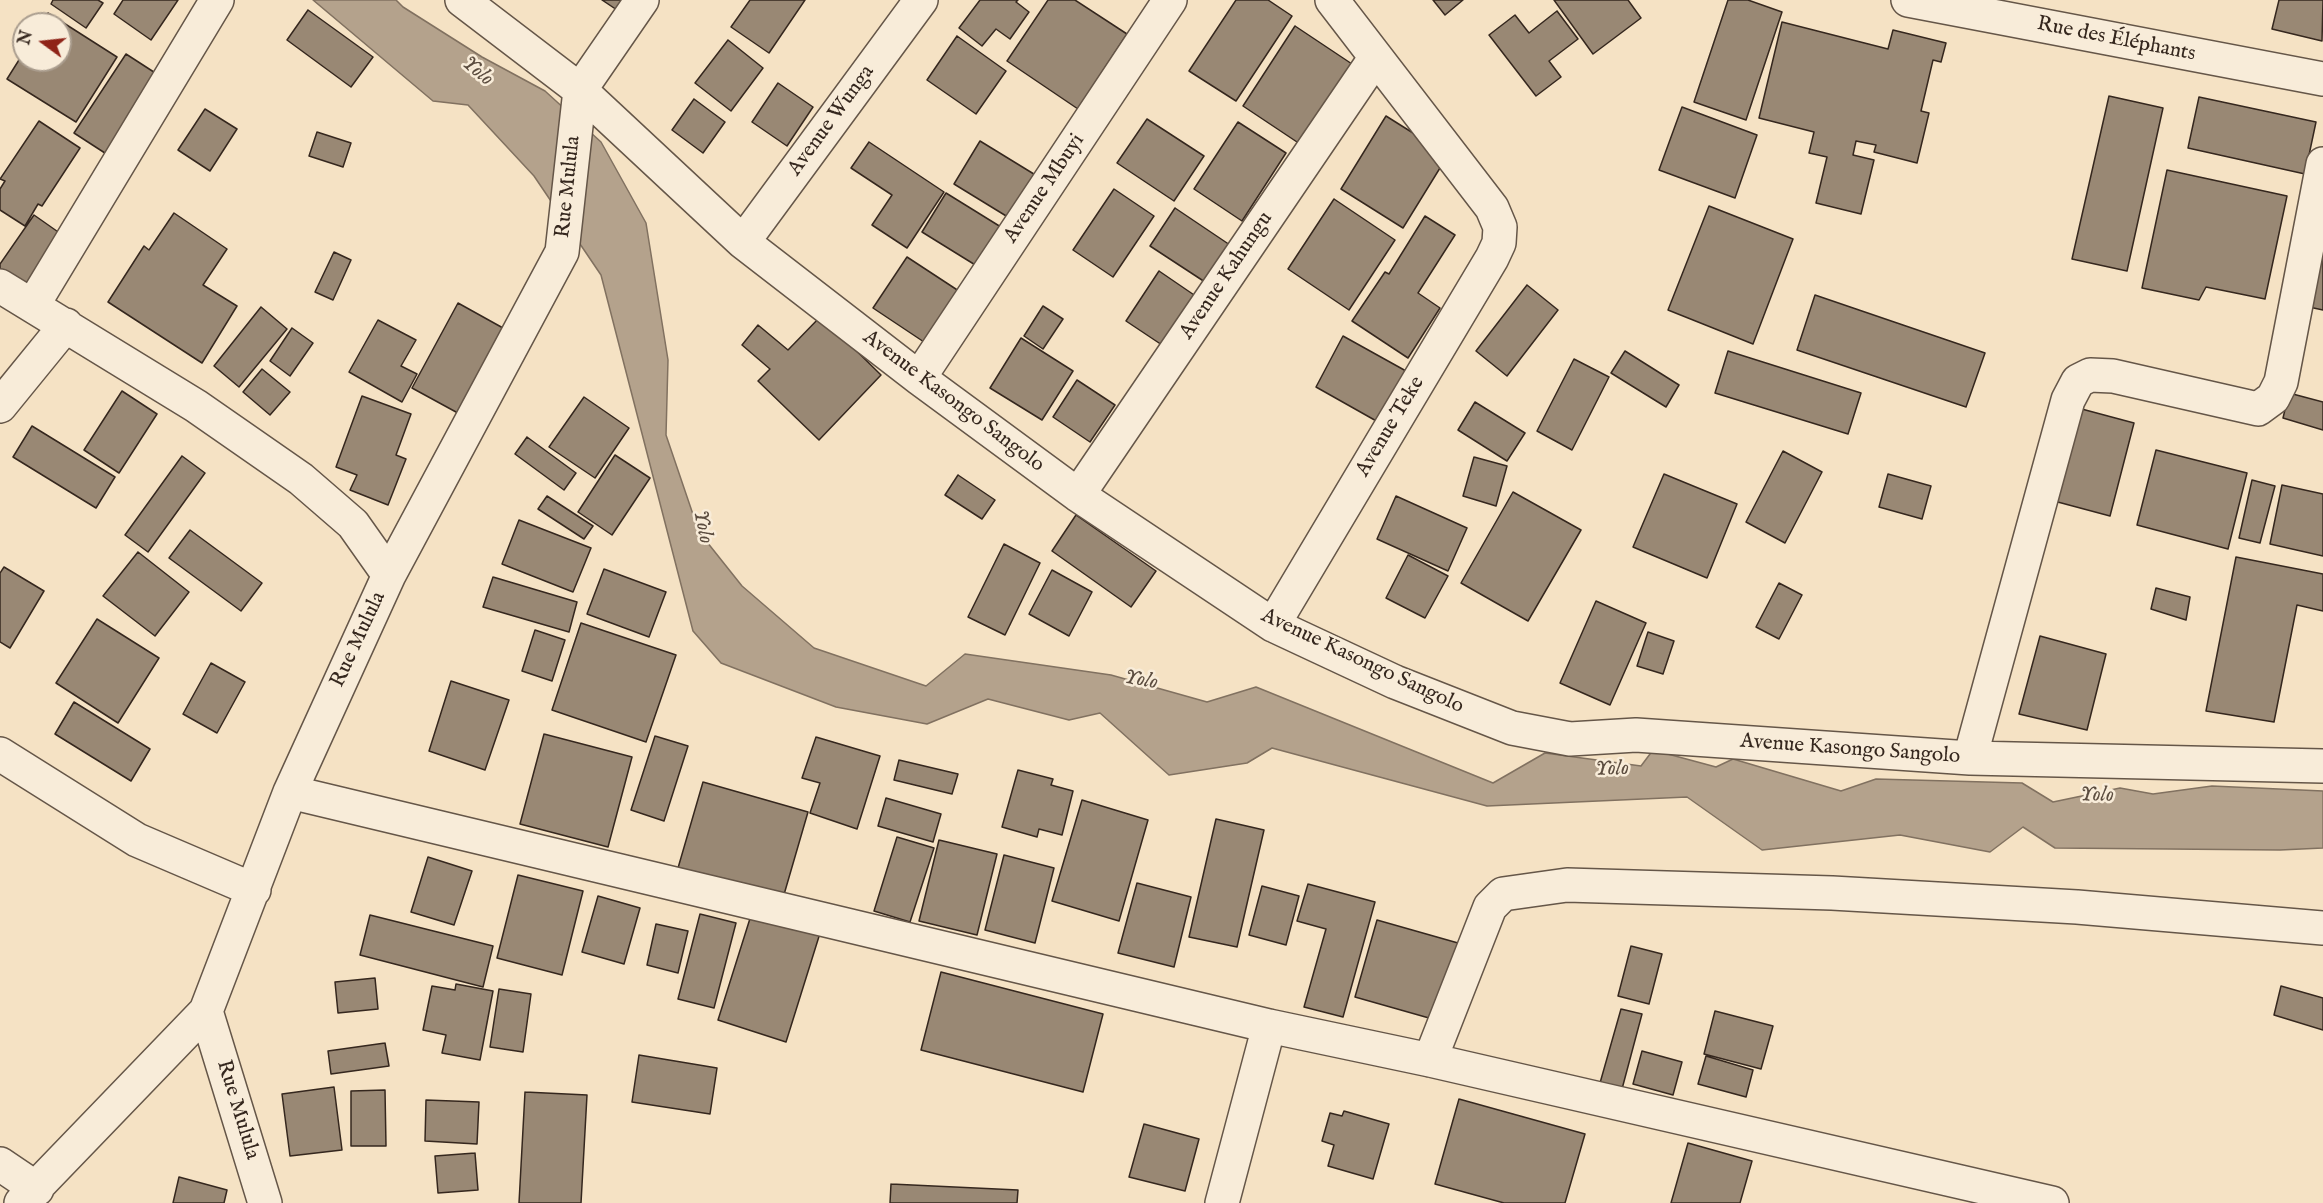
<!DOCTYPE html>
<meta charset="utf-8">
<style>
body{margin:0}
#map{position:relative;width:2323px;height:1203px;overflow:hidden;background:#f5e2c4;font-family:"IM FELL English",serif}
canvas{display:block}
.north{position:absolute;left:12px;top:12px;width:60px;height:60px;box-sizing:border-box;background:#f8ecd9;border:2px solid #aa9d8e;border-radius:50%;rotate:285deg;font-size:16px;font-weight:700;line-height:24px;text-align:center;color:#35271e}
.north::after{content:'';display:block;margin:auto;width:21px;height:27px;background:#8f2418;clip-path:polygon(50% 0,100% 100%,50% 72%,0 100%)}
</style>
<div id="map">
<canvas width="2323" height="1203"></canvas>
<div class="north">N</div>
</div>
<script>
const c = document.querySelector('canvas').getContext('2d');
c.lineJoin = 'round';
function paint(path, color) { c.fillStyle = color; c.fill(path, 'evenodd'); }
const toPath = rows => new Path2D(rows.map(r => 'M' + r).join(''));
function strokePath(path, color, width, dash) { c.strokeStyle = color; c.lineWidth = width; c.lineCap = dash ? 'butt' : 'round'; c.setLineDash(dash || []); c.stroke(path); }
function label(font, color, halo, rows, align = 'center') {
  c.font = font + ' "IM FELL English",serif'; c.lineWidth = 5; c.setLineDash([]); c.textBaseline = 'middle'; c.strokeStyle = halo; c.fillStyle = color; for (const [text, x, y, turn = 0] of rows) {
    c.save(); c.translate(x, y); c.rotate((+turn || 0) * Math.PI / 180); c.textAlign = isNaN(turn) ? turn : align; if (halo) c.strokeText(text, 0, 0); c.fillText(text, 0, 0); c.restore();
  }
}
const water = toPath([
 [313,0,396,0,403,7,482,57,545,91,601,142,646,223,668,360,666,435,699,532,742,586,814,648,926,686,965,654,1111,675,1207,702,1256,687,1493,783,1545,753,1641,766,1653,750,1716,767,1733,759,1841,791,1876,779,2022,783,2053,802,2120,788,2153,794,2212,786,2323,791,2323,848,2280,850,2055,848,2023,827,1990,852,1900,835,1762,850,1687,797,1487,806,1272,748,1247,763,1169,775,1100,713,1069,720,988,699,927,724,836,707,721,663,693,631,601,275,534,176,468,105,433,101,313,0]
]);
paint(water, '#b4a28c');
strokePath(water, '#817160', 1.5);
const building = toPath([
 [53,0,98,0,103,3,86,28,51,4,53,0],
 [123,0,178,0,151,40,114,14,123,0],
 [602,0,632,0,623,14,602,0],
 [750,0,805,0,769,53,731,27,750,0],
 [980,0,1018,0,1016,2,1029,12,1010,39,996,29,982,46,959,28,980,0],
 [1048,0,1075,0,1127,34,1078,109,1007,61,1048,0],
 [1236,0,1268,0,1292,16,1236,101,1189,71,1236,0],
 [1433,0,1463,0,1445,15,1433,0],
 [1554,0,1628,0,1641,18,1593,54,1554,0],
 [1728,0,1748,0,1782,12,1746,120,1694,102,1728,0],
 [2279,0,2323,0,2322,41,2272,29,2279,0],
 [308,10,373,57,351,87,287,40,308,10],
 [1557,11,1578,39,1549,61,1561,77,1536,96,1489,35,1515,15,1529,33,1557,11],
 [48,13,117,57,76,122,7,79,24,52,24,60,60,60,60,24,41,24,48,13],
 [1782,22,1888,49,1893,30,1946,43,1941,62,1933,60,1921,111,1929,113,1917,163,1874,152,1876,145,1856,141,1853,155,1874,160,1861,214,1816,203,1827,157,1809,153,1814,132,1759,118,1782,22],
 [1295,26,1355,66,1303,146,1243,106,1295,26],
 [957,36,1006,71,976,114,927,80,957,36],
 [728,40,763,68,731,111,695,83,728,40],
 [126,54,160,76,108,155,74,133,126,54],
 [778,83,813,107,787,146,752,122,778,83],
 [2109,96,2163,108,2127,271,2072,259,2109,96],
 [2199,97,2316,122,2305,174,2188,148,2199,97],
 [694,99,725,122,703,153,672,130,694,99],
 [1682,107,1757,135,1735,198,1659,170,1682,107],
 [205,109,237,129,210,171,178,150,205,109],
 [1386,116,1448,155,1403,228,1341,189,1386,116],
 [1147,119,1204,156,1174,201,1117,163,1147,119],
 [39,121,80,148,42,206,38,204,25,226,0,210,0,189,5,181,0,179,39,121],
 [1238,122,1286,153,1242,221,1194,189,1238,122],
 [317,132,351,143,343,167,309,156,317,132],
 [980,141,1042,179,1016,222,954,184,980,141],
 [869,142,944,192,907,248,872,225,892,195,851,168,869,142],
 [2167,170,2287,196,2265,299,2206,287,2199,300,2142,288,2167,170],
 [1114,189,1154,216,1113,277,1073,250,1114,189],
 [946,193,1009,232,985,271,922,232,946,193],
 [1334,199,1395,240,1349,310,1288,269,1334,199],
 [1709,206,1793,239,1753,344,1668,310,1709,206],
 [1175,208,1230,245,1205,282,1150,246,1175,208],
 [174,213,227,249,203,285,237,306,202,363,108,302,144,246,149,250,174,213],
 [34,215,71,241,30,299,0,277,0,264,34,215],
 [1425,216,1455,235,1418,293,1440,308,1408,358,1352,321,1385,272,1389,274,1425,216],
 [2323,239,2323,310,2309,307,2323,239],
 [334,252,351,260,333,300,315,292,334,252],
 [907,257,968,297,933,348,873,308,907,257],
 [1159,271,1200,299,1168,349,1126,321,1159,271],
 [1527,285,1558,310,1507,376,1476,351,1527,285],
 [1815,295,1985,353,1966,407,1797,350,1815,295],
 [458,303,512,333,467,418,412,388,458,303],
 [1043,306,1063,319,1043,349,1024,336,1043,306],
 [261,307,287,329,239,387,214,366,261,307],
 [821,316,881,375,819,440,758,381,770,369,742,345,758,325,788,350,821,316],
 [378,320,416,340,401,366,417,374,402,402,349,372,378,320],
 [292,328,313,343,290,376,270,361,292,328],
 [1343,336,1415,376,1387,427,1316,387,1343,336],
 [1021,338,1073,371,1042,420,990,388,1021,338],
 [1625,351,1679,385,1666,407,1611,373,1625,351],
 [1728,351,1861,393,1848,434,1715,393,1728,351],
 [1574,359,1609,377,1572,450,1537,431,1574,359],
 [262,369,290,392,270,415,243,392,262,369],
 [1077,380,1115,405,1090,442,1053,417,1077,380],
 [122,391,157,414,119,473,84,450,122,391],
 [2289,393,2323,402,2323,430,2283,418,2289,393],
 [362,396,411,414,396,455,406,459,388,505,350,490,357,475,336,467,362,396],
 [584,397,629,428,595,478,549,447,584,397],
 [1475,402,1525,433,1507,461,1458,430,1475,402],
 [2078,408,2134,423,2110,516,2054,501,2078,408],
 [32,426,115,477,96,508,13,457,32,426],
 [527,437,576,473,564,490,515,454,527,437],
 [2156,450,2247,473,2228,549,2137,525,2156,450],
 [1783,451,1822,472,1785,543,1746,522,1783,451],
 [615,455,650,478,612,535,578,512,615,455],
 [182,456,205,473,148,552,125,535,182,456],
 [1474,457,1507,466,1496,506,1463,496,1474,457],
 [1664,474,1737,504,1707,578,1633,547,1664,474],
 [1888,474,1931,486,1922,519,1879,507,1888,474],
 [958,475,995,500,982,519,945,495,958,475],
 [2252,480,2275,486,2260,543,2239,538,2252,480],
 [2282,485,2323,494,2323,556,2270,544,2282,485],
 [1513,492,1581,530,1528,621,1461,583,1513,492],
 [547,496,593,526,584,539,538,509,547,496],
 [1396,496,1467,528,1448,571,1377,539,1396,496],
 [1076,515,1156,571,1131,607,1052,551,1076,515],
 [519,520,591,548,573,592,502,564,519,520],
 [190,530,262,583,241,611,169,558,190,530],
 [1004,544,1040,563,1005,635,968,617,1004,544],
 [138,552,189,592,155,636,103,596,138,552],
 [1408,555,1448,576,1425,618,1386,598,1408,555],
 [2236,557,2323,574,2323,611,2297,605,2274,722,2206,711,2236,557],
 [4,567,44,591,10,648,0,642,0,573,4,567],
 [604,569,666,592,649,637,587,614,604,569],
 [1052,570,1092,592,1069,636,1029,614,1052,570],
 [493,577,577,602,569,632,483,607,493,577],
 [1779,583,1802,595,1779,639,1756,627,1779,583],
 [2156,588,2190,597,2186,620,2151,609,2156,588],
 [1596,601,1646,623,1610,705,1560,683,1596,601],
 [97,619,159,658,118,723,56,683,97,619],
 [581,623,676,655,646,742,552,710,581,623],
 [535,630,565,640,552,681,522,671,535,630],
 [1648,632,1674,641,1663,674,1637,666,1648,632],
 [2040,636,2106,654,2087,730,2019,714,2040,636],
 [211,663,245,682,217,733,183,714,211,663],
 [451,681,509,700,485,770,429,751,451,681],
 [74,702,150,749,131,781,55,734,74,702],
 [544,734,632,757,608,847,520,824,544,734],
 [655,736,688,746,664,821,631,810,655,736],
 [816,737,880,756,857,829,810,813,820,783,802,778,816,737],
 [899,760,958,774,952,794,894,780,899,760],
 [1018,770,1053,779,1051,785,1073,791,1062,835,1039,829,1037,837,1002,827,1018,770],
 [703,782,808,812,783,898,678,868,703,782],
 [886,798,941,814,933,842,878,826,886,798],
 [1082,800,1148,820,1119,921,1052,901,1082,800],
 [1216,819,1264,830,1237,947,1189,937,1216,819],
 [897,837,934,848,910,922,874,911,897,837],
 [939,840,997,854,977,935,919,921,939,840],
 [1004,855,1054,868,1035,943,985,930,1004,855],
 [428,857,472,871,454,925,411,912,428,857],
 [518,875,583,891,562,975,497,958,518,875],
 [1137,883,1191,897,1174,967,1118,953,1137,883],
 [1308,884,1375,902,1343,1017,1304,1007,1326,929,1297,921,1308,884],
 [1262,886,1299,896,1286,945,1249,935,1262,886],
 [598,896,640,908,624,964,582,952,598,896],
 [753,909,821,930,786,1042,718,1020,753,909],
 [700,914,736,923,714,1008,678,999,700,914],
 [370,915,493,946,483,987,360,955,370,915],
 [1377,920,1458,943,1436,1020,1355,997,1377,920],
 [656,924,688,931,678,973,647,965,656,924],
 [1631,946,1662,954,1649,1004,1618,996,1631,946],
 [941,972,1103,1014,1083,1092,921,1050,941,972],
 [375,978,378,1009,338,1013,335,982,375,978],
 [456,984,493,991,480,1060,442,1053,446,1035,423,1030,432,986,455,990,456,984],
 [2281,986,2323,998,2323,1030,2274,1015,2281,986],
 [499,989,531,994,523,1052,490,1047,499,989],
 [1621,1009,1642,1014,1622,1089,1600,1083,1621,1009],
 [1715,1011,1773,1026,1761,1069,1704,1054,1715,1011],
 [385,1043,389,1066,331,1074,328,1051,385,1043],
 [1642,1051,1682,1062,1673,1095,1633,1084,1642,1051],
 [639,1055,717,1068,710,1114,632,1102,639,1055],
 [1706,1056,1753,1070,1746,1097,1698,1084,1706,1056],
 [334,1087,342,1150,290,1156,282,1094,334,1087],
 [385,1090,386,1146,351,1146,351,1091,385,1090],
 [525,1092,587,1095,581,1203,519,1203,525,1092],
 [1459,1099,1585,1134,1565,1203,1504,1203,1435,1184,1459,1099],
 [426,1100,479,1102,477,1144,425,1141,426,1100],
 [1344,1111,1389,1124,1373,1179,1328,1166,1334,1145,1322,1141,1330,1113,1342,1116,1344,1111],
 [1144,1124,1199,1139,1185,1191,1129,1177,1144,1124],
 [1688,1143,1752,1161,1740,1203,1671,1203,1688,1143],
 [475,1153,478,1190,438,1193,435,1156,475,1153],
 [179,1177,227,1190,224,1203,173,1203,179,1177],
 [891,1184,1018,1190,1017,1203,890,1203,891,1184]
]);
paint(building, '#998874');
strokePath(building, '#35271e', 1.5);
const minor = toPath([
 [462,0,580,90,743,242,919,378,1078,495,1273,625,1395,682,1512,728,1570,739,1636,735,1970,758,2323,766],
 [1908,0,2323,79],
 [743,242,921,0],
 [0,286,196,406,301,479,353,524,389,575],
 [33,305,217,0],
 [919,378,1170,0],
 [0,406,66,325],
 [1078,495,1376,57],
 [1273,625,1492,258,1499,243,1500,227,1492,208,1332,0],
 [0,754,137,840,254,890],
 [1970,758,2068,400,2078,381,2090,375,2113,376,2258,409,2273,398,2281,382,2323,164],
 [290,792,1269,1026,1430,1060,2052,1203],
 [1430,1060,1490,907,1503,894,1567,885,1832,893,2077,907,2323,928],
 [0,1164,37,1189],
 [21,1203,206,1011],
 [265,1203,206,1011,290,792,389,575,562,252,580,90,642,0],
 [1222,1203,1269,1026]
]);
strokePath(minor, '#655648', 36);
strokePath(minor, '#f8ecd9', 33);
label('21px', '#35271e', '#f8ecd9', [
 ["Rue des Éléphants",2116,40,11],
 ["Avenue Wunga",832,121,-54],
 ["Rue Mulula",569,187,-84],
 ["Avenue Mbuyi",1045,189,-56],
 ["Avenue Kahungu",1227,276,-56],
 ["Avenue Kasongo Sangolo",953,402,37],
 ["Avenue Teke",1391,427,-59],
 ["Rue Mulula",359,640,-65],
 ["Avenue Kasongo Sangolo",1362,662,25],
 ["Avenue Kasongo Sangolo",1850,750,4],
 ["Rue Mulula",237,1110,73]
]);
label('italic 22px', '#5b4c3f', '#f8ecd9', [
 ["Yolo",477,72,40],
 ["Yolo",702,527,79],
 ["Yolo",1141,681,11],
 ["Yolo",1612,770,-1],
 ["Yolo",2097,796,1]
]);
</script>
